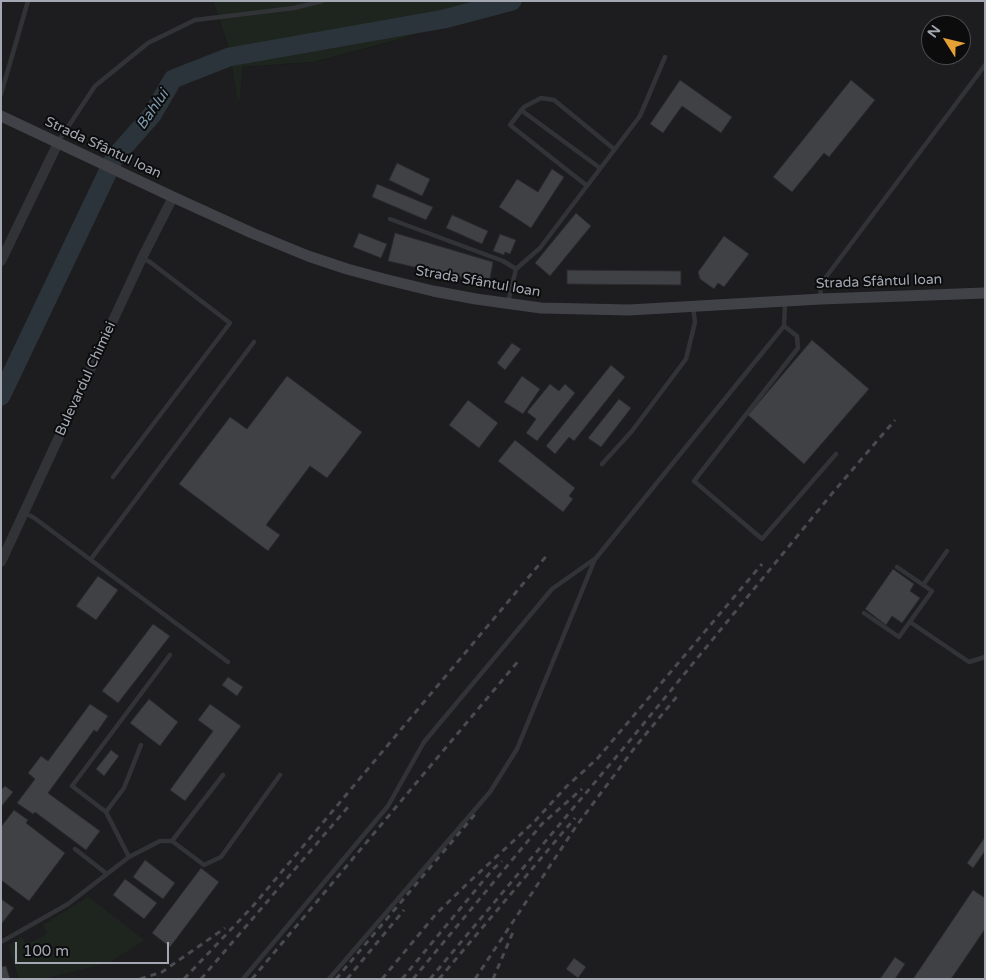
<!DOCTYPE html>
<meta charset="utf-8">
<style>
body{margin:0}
#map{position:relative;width:986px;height:980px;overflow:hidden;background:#111112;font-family:"Varela Round",sans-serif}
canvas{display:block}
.frame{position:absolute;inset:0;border:2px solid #a3a8b2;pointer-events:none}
.north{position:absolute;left:921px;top:15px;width:50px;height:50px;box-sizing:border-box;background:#0c0c0d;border:1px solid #484a4f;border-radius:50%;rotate:306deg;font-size:14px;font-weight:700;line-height:20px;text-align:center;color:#a3a8b2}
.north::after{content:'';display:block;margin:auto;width:18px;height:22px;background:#e5a036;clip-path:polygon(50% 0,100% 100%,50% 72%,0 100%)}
.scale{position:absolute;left:15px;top:942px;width:154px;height:22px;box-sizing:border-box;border:2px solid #a3a8b2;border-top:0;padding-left:6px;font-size:15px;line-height:18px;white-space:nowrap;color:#a3a8b2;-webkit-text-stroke:4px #0c0c0d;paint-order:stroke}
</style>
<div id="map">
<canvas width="986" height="980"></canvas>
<div class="frame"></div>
<div class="north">N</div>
<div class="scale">100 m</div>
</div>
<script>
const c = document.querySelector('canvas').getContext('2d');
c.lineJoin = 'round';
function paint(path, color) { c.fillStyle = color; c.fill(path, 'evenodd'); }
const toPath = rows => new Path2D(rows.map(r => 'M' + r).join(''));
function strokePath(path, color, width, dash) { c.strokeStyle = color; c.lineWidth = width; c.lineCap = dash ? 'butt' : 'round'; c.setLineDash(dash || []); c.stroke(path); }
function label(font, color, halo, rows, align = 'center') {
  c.font = font + ' "Varela Round",sans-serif'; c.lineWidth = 4; c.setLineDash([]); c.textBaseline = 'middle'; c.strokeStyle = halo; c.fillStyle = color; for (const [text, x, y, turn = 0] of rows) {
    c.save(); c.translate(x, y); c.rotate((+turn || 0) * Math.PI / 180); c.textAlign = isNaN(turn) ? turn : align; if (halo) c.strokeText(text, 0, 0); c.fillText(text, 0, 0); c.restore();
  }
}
paint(toPath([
 [1,1,213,1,228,45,239,104,243,67,314,62,393,41,527,1,985,1,985,979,1,979],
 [931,25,961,25,961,55,931,55]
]), '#1d1d1f');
paint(toPath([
 [213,1,527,1,393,41,314,62,243,67,239,106,228,45],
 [88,897,144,940,109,963,43,979,19,979,8,945,22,937,26,945,47,934,43,925]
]), '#1d251e');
strokePath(toPath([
 [1,396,115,157,152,115,173,79,229,57,444,19,512,1]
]), '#2b343a', 19);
const building = toPath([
 [680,80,732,117,721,133,682,106,663,133,650,124,680,80],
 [851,80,875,100,829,157,824,153,792,192,773,177,851,80],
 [397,163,430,179,422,196,389,180,397,163],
 [552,169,564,177,531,228,499,207,517,179,538,192,552,169],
 [377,184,433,207,426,220,372,197,377,184],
 [576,213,591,226,550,276,535,263,576,213],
 [452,215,488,231,482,244,446,228,452,215],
 [359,233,387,244,381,258,353,247,359,233],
 [395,233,493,262,489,284,388,261,395,233],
 [500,234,516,240,510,254,505,252,504,255,493,251,500,234],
 [724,236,749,254,724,287,718,283,714,289,700,279,698,272,724,236],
 [567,270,681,271,681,285,567,284,567,270],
 [812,340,869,389,804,464,748,415,812,340],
 [512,343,521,349,505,370,497,363,512,343],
 [611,365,625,377,574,441,569,437,555,454,546,446,611,365],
 [287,376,362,432,327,478,310,466,266,525,280,535,268,551,179,484,230,417,247,429,287,376],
 [522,376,540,389,523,414,504,402,522,376],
 [550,384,559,391,565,384,575,393,537,441,526,433,536,419,527,412,550,384],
 [619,399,631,408,601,447,588,438,619,399],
 [468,400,498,423,479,448,449,425,468,400],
 [515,440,575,488,569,496,573,499,563,512,498,461,515,440],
 [893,569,914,584,910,591,920,598,902,623,892,616,886,625,865,609,893,569],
 [98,576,118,590,96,620,76,606,98,576],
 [153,624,170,636,118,703,102,691,153,624],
 [228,677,243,687,237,696,222,685,228,677],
 [149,699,178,722,160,746,130,723,149,699],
 [90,704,108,716,97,732,94,730,48,793,100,831,86,850,35,812,33,814,17,803,35,779,28,773,41,756,48,761,90,704],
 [210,704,241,726,185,801,170,790,213,731,198,720,210,704],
 [111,750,119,756,104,776,96,769,111,750],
 [5,786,13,792,1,807,1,790,5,786],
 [14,810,28,820,26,823,65,853,29,901,1,880,1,827,14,810],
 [985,837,985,851,973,868,967,863,985,837],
 [145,860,175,883,163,899,133,877,145,860],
 [201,868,219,882,170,947,152,933,201,868],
 [125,879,157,903,144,919,113,895,125,879],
 [973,890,985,898,985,929,951,979,913,979,973,890],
 [1,899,14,908,2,923,1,923,1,899],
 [895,957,905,964,895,979,880,979,895,957],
 [574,958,586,967,578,978,566,969,574,958],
 [6,966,10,979,1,979,1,967,6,966]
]);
paint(building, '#404145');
strokePath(building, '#2b2b2e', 1);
strokePath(toPath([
 [1,94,28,1],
 [521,110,600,168],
 [58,142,95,86,148,43,195,20,294,8,322,1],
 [586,185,510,125,524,107,541,98,554,100,614,149],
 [390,219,503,261,516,269],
 [821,298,820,285,985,65],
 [508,303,516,269,540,248,640,116,665,57],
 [785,303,784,326,797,336,798,348,694,481,762,539,836,454],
 [602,464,632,431,686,359,695,322,693,307],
 [113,477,230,323,150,262,142,258],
 [24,513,33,517,228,662],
 [91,559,254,342],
 [923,585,947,551],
 [864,613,899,637,932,591,897,567],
 [910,622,969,662,985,657],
 [106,812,124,788,141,745],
 [172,841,223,775],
 [75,849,107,874],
 [129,857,106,812,72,786,170,655],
 [1,942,68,904,129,857,160,841,172,841,204,865,221,857,280,775],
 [243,979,388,806,424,742,552,589,596,558,784,326],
 [329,979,490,792,517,749,595,559]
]), '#323337', 4.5);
strokePath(toPath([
 [1,261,58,143],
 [1,562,142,258,173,197]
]), '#323337', 10);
strokePath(toPath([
 [1,116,173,197,252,233,308,256,347,269,384,279,433,291,476,299,541,308,629,310,821,299,985,293]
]), '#404247', 11);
strokePath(toPath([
 [140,979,162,972,225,928],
 [184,979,253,906,548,554],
 [201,979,348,807],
 [252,979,520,659],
 [336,979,477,812],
 [347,979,404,910],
 [382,979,436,914,468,883,534,822,567,786,597,759,762,564],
 [402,979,493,869,502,861],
 [413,979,542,824,582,789],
 [430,979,627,744,835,490,895,420],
 [439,979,575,818],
 [475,979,577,825,636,746,679,694],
 [493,979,513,932]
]), '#494b50', 3, [6, 5]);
label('14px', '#a3a8b2', '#0c0c0d', [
 ["Strada Sfântul Ioan",103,148,25],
 ["Strada Sfântul Ioan",478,282,10],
 ["Strada Sfântul Ioan",879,282,-2],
 ["Bulevardul Chimiei",86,379,-65]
]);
label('italic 15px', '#7c98ab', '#0c0c0d', [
 ["Bahlui",153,110,-55]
]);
</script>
